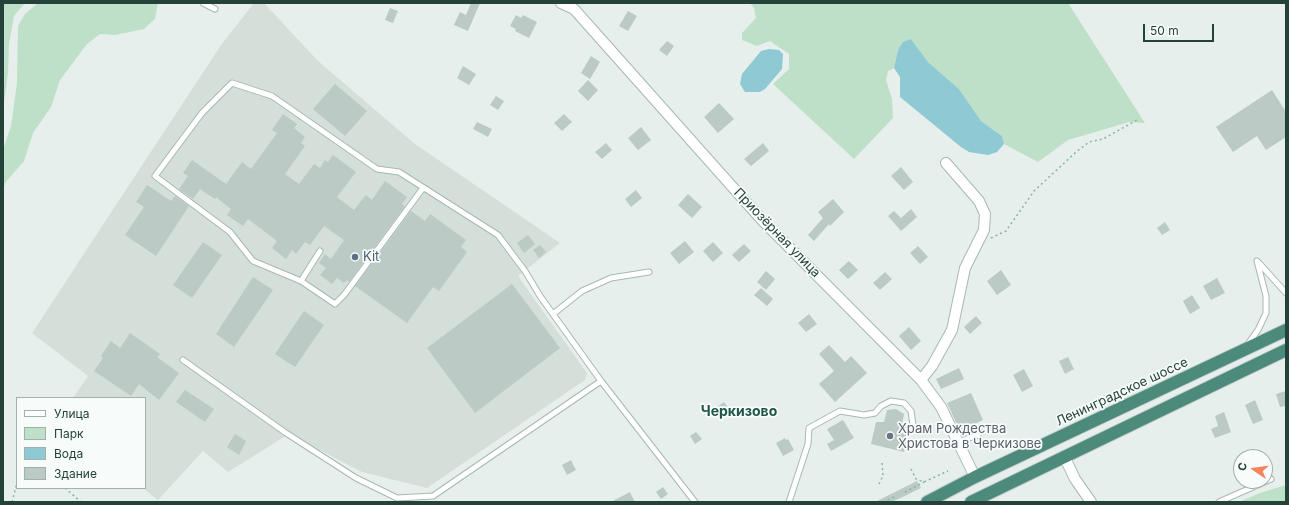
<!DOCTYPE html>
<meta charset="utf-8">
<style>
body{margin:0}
#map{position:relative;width:1289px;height:505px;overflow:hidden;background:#e6efeb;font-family:Inter,sans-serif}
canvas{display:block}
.frame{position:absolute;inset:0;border:4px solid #24423a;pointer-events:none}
.legend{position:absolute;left:16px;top:397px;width:130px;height:92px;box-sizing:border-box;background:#f7fbf9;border:1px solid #a3b1ad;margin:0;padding:5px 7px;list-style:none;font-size:12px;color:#24423a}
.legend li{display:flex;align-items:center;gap:8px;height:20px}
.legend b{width:20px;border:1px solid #a3b1ad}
.north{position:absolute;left:1233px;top:449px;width:40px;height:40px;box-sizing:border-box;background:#f7fbf9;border:1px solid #a3b1ad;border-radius:50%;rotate:283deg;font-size:11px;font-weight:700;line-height:16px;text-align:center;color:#24423a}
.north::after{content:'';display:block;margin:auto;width:14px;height:18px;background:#f4845f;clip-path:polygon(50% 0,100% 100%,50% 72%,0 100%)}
.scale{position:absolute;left:1143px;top:24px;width:71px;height:18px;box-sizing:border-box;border:2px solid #24423a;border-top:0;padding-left:5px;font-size:12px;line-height:14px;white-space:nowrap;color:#24423a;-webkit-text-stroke:3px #f7fbf9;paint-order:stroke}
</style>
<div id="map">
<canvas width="1289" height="505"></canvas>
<div class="frame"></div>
<ul class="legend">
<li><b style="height:5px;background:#fff"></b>Улица</li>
<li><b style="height:11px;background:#bfe0c8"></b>Парк</li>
<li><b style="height:11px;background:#8ec9d4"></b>Вода</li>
<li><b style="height:11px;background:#bbcac4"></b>Здание</li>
</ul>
<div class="north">С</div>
<div class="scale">50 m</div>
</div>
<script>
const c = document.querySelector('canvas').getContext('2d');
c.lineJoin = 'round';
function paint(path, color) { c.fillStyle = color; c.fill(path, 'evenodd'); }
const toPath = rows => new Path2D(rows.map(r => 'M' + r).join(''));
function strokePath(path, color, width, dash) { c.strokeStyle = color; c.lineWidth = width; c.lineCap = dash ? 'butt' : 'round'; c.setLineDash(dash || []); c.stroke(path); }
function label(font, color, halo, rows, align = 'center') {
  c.font = font + ' Inter,sans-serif'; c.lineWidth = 3.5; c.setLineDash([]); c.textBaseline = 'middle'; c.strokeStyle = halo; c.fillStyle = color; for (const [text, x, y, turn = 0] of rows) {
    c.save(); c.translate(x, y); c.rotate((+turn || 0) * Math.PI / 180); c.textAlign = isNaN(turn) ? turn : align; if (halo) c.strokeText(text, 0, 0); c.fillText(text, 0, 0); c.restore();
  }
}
paint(toPath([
 [254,3,264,3,318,61,415,144,560,243,518,276,587,373,585,380,427,488,362,472,289,434,228,472,203,451,158,500,143,488,145,488,145,398,73,398,88,376,32,333,221,45]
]), '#d4dfda');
paint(toPath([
 [3,3,25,3,14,16,9,44,8,73,3,110],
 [38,3,158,3,155,19,144,29,115,35,100,34,87,44,60,80,51,107,33,133,24,161,5,183,3,191,3,150,11,126,17,83,18,26,25,14],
 [750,3,1068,3,1145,123,1129,122,1068,140,1038,162,1004,144,1002,136,981,121,959,89,928,62,911,39,898,50,894,68,888,71,886,80,892,99,893,118,854,159,773,84,789,69,789,54,770,41,757,46,742,40,742,33,756,18,754,8],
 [1286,485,1286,502,1239,502,1260,493]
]), '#bfe0c8');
paint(toPath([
 [911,39,928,62,959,89,981,121,1002,136,1004,144,997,152,988,155,969,152,961,147,900,97,900,77,894,68,898,50,903,42],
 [769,49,779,50,783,54,782,69,765,89,760,92,745,92,740,84,742,74,761,51]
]), '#8ec9d4');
paint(toPath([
 [471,3,480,3,468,31,454,25,460,12,466,15],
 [390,8,398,11,393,23,385,20],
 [628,11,637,16,628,31,619,26],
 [516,15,521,18,523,15,537,22,529,38,515,31,516,29,510,26],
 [667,41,674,46,667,56,659,50],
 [591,56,600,62,590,79,581,73],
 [463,66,476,74,469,85,457,78],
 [588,80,598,90,588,101,578,91],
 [335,84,367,111,345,136,313,109],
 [1272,90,1286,112,1286,137,1266,150,1257,136,1233,152,1216,127],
 [496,96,504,101,498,110,490,105],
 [719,103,734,119,718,133,704,117],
 [283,114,297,124,294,128,305,137,301,143,305,146,285,174,299,184,314,164,320,168,325,160,328,162,333,155,356,172,337,197,354,210,366,195,372,200,385,181,407,197,402,204,405,206,349,282,347,280,344,283,337,278,332,284,320,275,326,268,319,263,325,254,331,259,344,240,324,226,310,245,305,242,296,254,292,250,286,259,272,248,277,241,248,219,243,226,227,215,231,209,216,197,215,199,200,189,193,199,179,189,188,176,183,173,192,160,226,184,242,162,251,169,277,133,272,130],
 [564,114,572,122,562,131,554,123],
 [477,122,492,129,488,137,473,129],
 [641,127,651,140,638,150,628,138],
 [606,143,612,150,602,159,595,152],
 [763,143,769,151,751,166,744,159],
 [901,167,913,182,904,190,891,176],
 [147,185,171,201,175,196,189,206,156,256,125,235,144,207,136,202],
 [636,190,642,198,631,207,625,199],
 [688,194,702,207,692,218,678,205],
 [833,199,844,212,830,226,829,224,814,241,808,235,823,218,818,212],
 [911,209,917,217,901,231,888,216,894,211,901,218],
 [411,211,425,221,430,214,466,240,461,247,467,252,439,291,433,287,407,323,355,286],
 [1165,222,1170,230,1162,235,1157,228],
 [528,235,535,244,524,253,517,243],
 [685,241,694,252,679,264,670,253],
 [203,242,222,255,192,298,173,285],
 [713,242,723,253,713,262,703,251],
 [744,244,751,251,739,262,732,255],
 [540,245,546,252,539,258,533,250],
 [918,246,928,257,920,264,910,253],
 [849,261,858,270,848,279,839,270],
 [1001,270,1011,285,997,295,987,281],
 [766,271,775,279,766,290,757,282],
 [885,272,892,279,880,290,873,283],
 [253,277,273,290,234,347,216,334],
 [1217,278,1225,293,1211,300,1203,286],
 [512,284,560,348,475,413,427,348],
 [761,288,773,299,767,306,754,295],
 [1192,295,1200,308,1190,314,1183,301],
 [304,311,324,325,295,367,275,354],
 [809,314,817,324,806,332,798,323],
 [976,316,982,323,970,334,964,327],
 [909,327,921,341,911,350,899,336],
 [130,333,160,354,157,357,179,373,159,400,139,384,131,396,94,371,103,358,101,356,111,341,120,348],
 [829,345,845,362,851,356,867,373,835,402,819,384,834,371,819,354],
 [1068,357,1074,369,1065,374,1059,361],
 [959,368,964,379,941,389,936,379],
 [1024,369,1033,386,1022,392,1013,375],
 [185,390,214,409,205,422,176,402],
 [1286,391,1286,406,1280,407,1276,394],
 [971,393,983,420,960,431,947,403],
 [1255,400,1263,420,1253,424,1245,405],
 [724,402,732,413,720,419,713,410],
 [896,409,904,414,902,425,909,429,904,452,871,444,876,422,884,422,887,410],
 [1224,412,1231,432,1215,438,1211,429,1218,426,1215,416],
 [843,420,854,438,831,451,827,444,834,440,827,429],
 [696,432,702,439,695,444,690,436],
 [235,434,246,441,239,455,227,447],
 [785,438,786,440,788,439,794,450,783,456,776,443],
 [571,460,576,470,567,475,562,465],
 [917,481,921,488,892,502,875,502],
 [663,487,668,494,661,499,656,492],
 [630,492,635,502,611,502]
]), '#bbcac4');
const service = toPath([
 [203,3,215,9],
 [320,251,301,281,335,304,344,295,423,188],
 [1259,263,1286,293],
 [301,281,253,261,230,232,155,176,202,113,232,83,272,96,377,169,399,172,498,235,525,271,540,296,601,381,695,502],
 [553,314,582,291,611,278,649,272],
 [1248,344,1258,330,1266,313,1266,296,1257,261],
 [183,360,286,433,356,478,397,498,433,496,601,381],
 [958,442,978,435,979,428],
 [789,502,808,444,809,428,840,411,864,415,875,413,881,406,891,401,904,403,911,411,913,425],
 [1219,502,1271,479]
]);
const minor = toPath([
 [561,3,574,9,761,219,921,380,941,407,975,477],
 [921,380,932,366,952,330,965,268,984,230,985,214,979,201,946,163],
 [1064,456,1075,479,1091,502]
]);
const trunk = toPath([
 [927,502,975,477,1286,330],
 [971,502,1286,350]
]);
strokePath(service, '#a8b8b2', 7);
strokePath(minor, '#a8b8b2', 12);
strokePath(trunk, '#c2cac8', 14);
strokePath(toPath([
 [991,238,1006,231,1034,191,1075,153,1089,142,1103,139,1137,120],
 [911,469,916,479,924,482,948,471],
 [879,484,883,476,882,463],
 [65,488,81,502],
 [905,492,924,482],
 [12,502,17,483],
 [883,502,894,497]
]), '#86b3a5', 1.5, [2, 3]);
strokePath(service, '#fff', 5);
strokePath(minor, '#fff', 10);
strokePath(trunk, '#4c8a7c', 12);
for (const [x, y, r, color] of [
 [355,257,4,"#5c6f8a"],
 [890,436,4,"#6b7280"]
]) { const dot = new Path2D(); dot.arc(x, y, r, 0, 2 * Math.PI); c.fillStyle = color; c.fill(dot); strokePath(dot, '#f7fbf9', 1.5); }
label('13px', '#24423a', '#f7fbf9', [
 ["Приозёрная улица",777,233,46],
 ["Ленинградское шоссе",1122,392,-25]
]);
label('13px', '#4e5e75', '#f7fbf9', [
 ["Kit",363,257]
], 'left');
label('13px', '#5b616d', '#f7fbf9', [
 ["Храм Рождества",898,429],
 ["Христова в Черкизове",898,444]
], 'left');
label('bold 14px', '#1f5548', '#f7fbf9', [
 ["Черкизово",739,412]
]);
</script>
